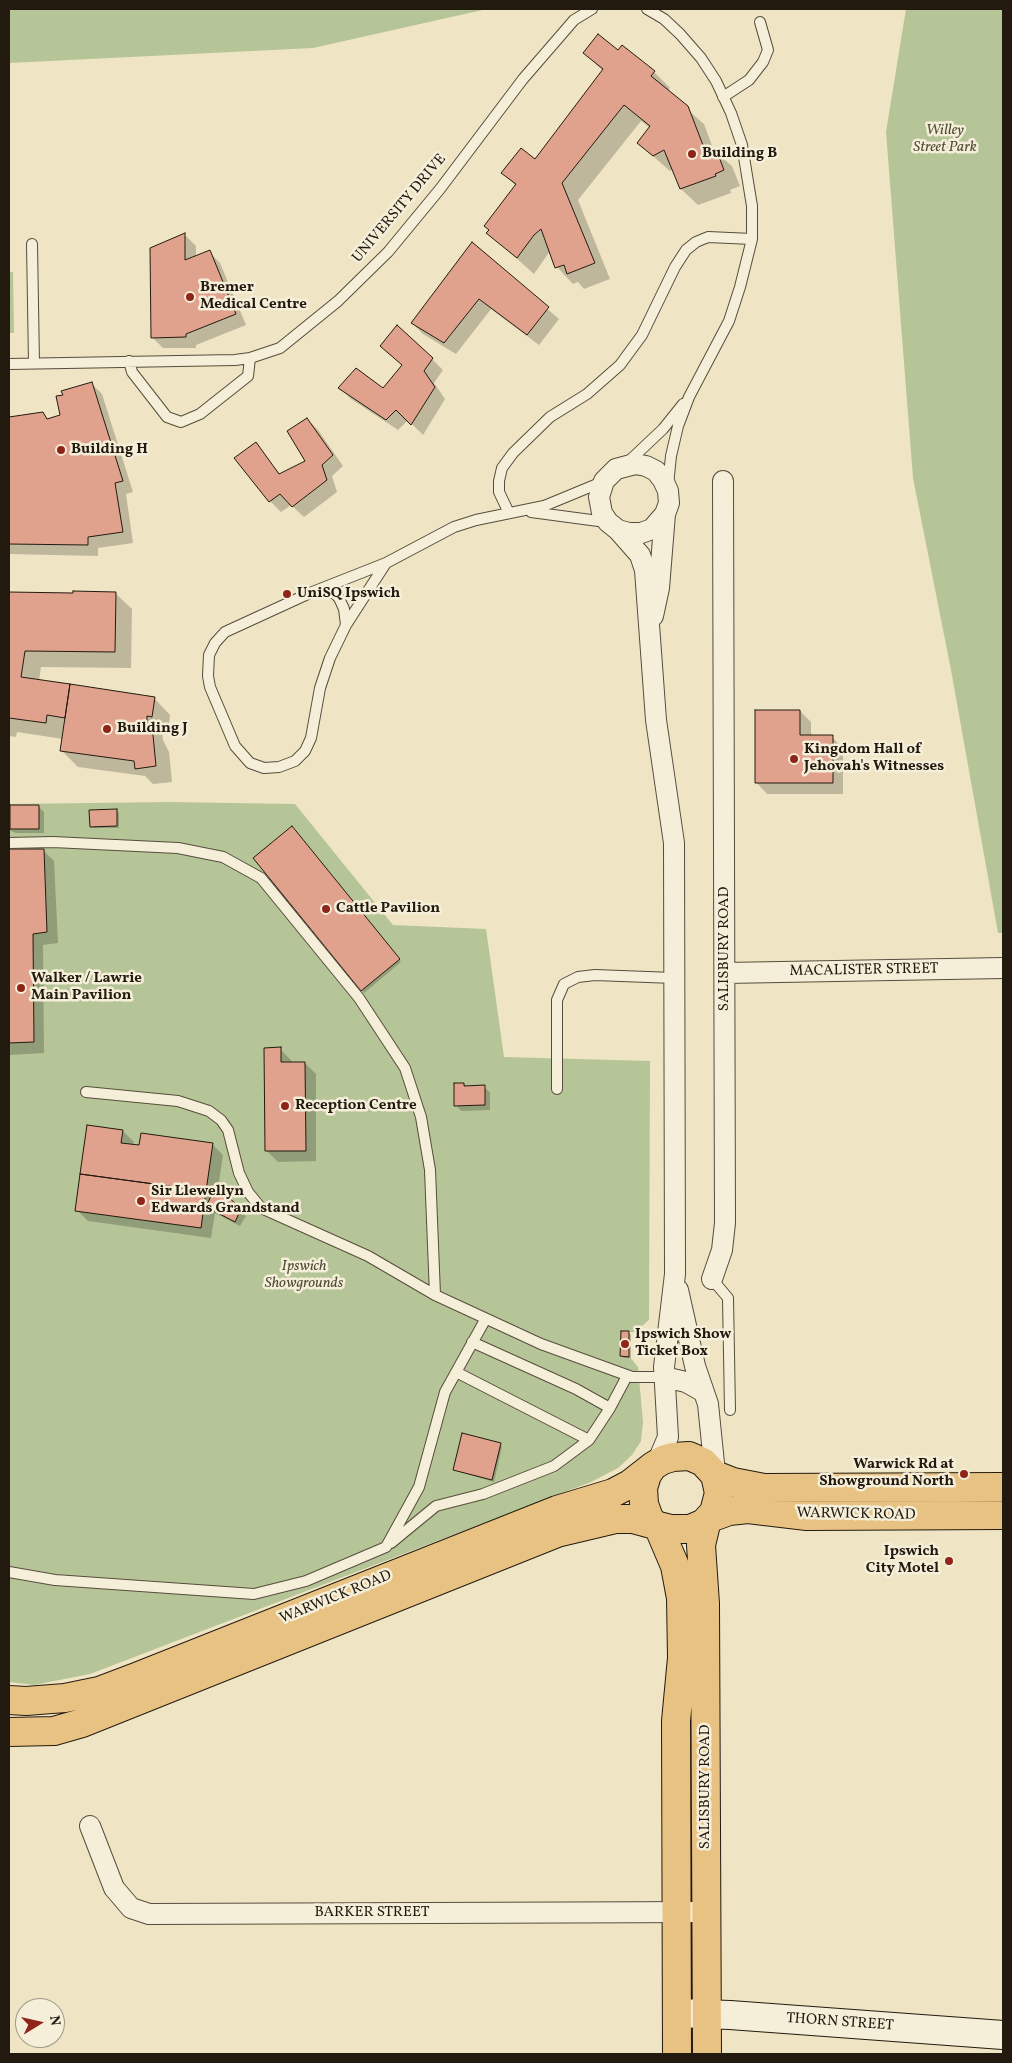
<!DOCTYPE html>
<style>
body{margin:0}
#map{position:relative;width:1012px;height:2063px;overflow:hidden;background:#efe5c4;font-family:Vollkorn,serif}
canvas{display:block}
.frame{position:absolute;inset:0;border:10px solid #231a0f;pointer-events:none}
.north{position:absolute;left:15px;top:1998px;width:50px;height:50px;box-sizing:border-box;background:#f5eed9;border:1px solid #a19988;border-radius:50%;rotate:81deg;font-size:14px;font-weight:700;line-height:20px;text-align:center;color:#231a0f}
.north::after{content:'';display:block;margin:auto;width:18px;height:22px;background:#8f2418;clip-path:polygon(50% 0,100% 100%,50% 72%,0 100%)}
</style>
<div id="map">
<canvas width="1012" height="2063"></canvas>
<div class="frame"></div>
<div class="north">N</div>
</div>
<script>
const c = document.querySelector('canvas').getContext('2d');
c.lineJoin = 'round';
function paint(path, color) { c.fillStyle = color; c.fill(path, 'evenodd'); }
const toPath = rows => new Path2D(rows.map(r => 'M' + r).join(''));
function strokePath(path, color, width, dash) { c.strokeStyle = color; c.lineWidth = width; c.lineCap = dash ? 'butt' : 'round'; c.setLineDash(dash || []); c.stroke(path); }
function label(font, color, halo, rows, align = 'center') {
  c.font = font + ' Vollkorn,serif'; c.lineWidth = 5; c.setLineDash([]); c.textBaseline = 'middle'; c.strokeStyle = halo; c.fillStyle = color; for (const [text, x, y, turn = 0] of rows) {
    c.save(); c.translate(x, y); c.rotate((+turn || 0) * Math.PI / 180); c.textAlign = isNaN(turn) ? turn : align; if (halo) c.strokeText(text, 0, 0); c.fillText(text, 0, 0); c.restore();
  }
}
paint(toPath([
 [9,9,487,9,313,48,9,63],
 [906,9,1003,9,1003,933,998,933,951,670,913,478,886,132],
 [9,272,13,272,14,333,9,333],
 [170,802,295,804,393,925,486,929,504,1057,650,1061,649,1320,635,1332,629,1332,629,1356,638,1367,643,1422,641,1441,632,1455,618,1468,591,1482,90,1674,34,1685,9,1682,9,804]
]), '#b6c597');
paint(toPath([
 [618,52,654,72,670,88,667,92,704,124,714,151,732,166,740,186,730,190,731,193,698,205,681,189,673,169,670,171,638,143,650,128,641,121,578,200,610,279,584,289,578,282,573,284,557,267,550,251,534,274,488,233,516,186,503,173,535,160,603,71,585,53],
 [185,235,196,246,196,257,209,252,220,263,246,325,196,345,196,348,163,348,152,337],
 [472,244,559,319,539,345,491,309,456,354,423,334,412,323],
 [381,346,432,359,443,370,434,383,445,399,423,435,408,420,398,430,351,399,340,388,383,390,403,366],
 [91,383,102,394,133,492,126,494,133,543,98,548,98,556,9,554,9,419,43,413,49,420,61,416,64,396],
 [307,419,318,430,343,466,332,476,337,492,304,517,291,505,281,512,270,501,255,444,281,475,306,461],
 [9,593,115,593,132,609,131,668,41,667,39,681,154,698,170,715,168,733,162,732,163,740,169,752,172,782,153,784,145,776,78,767,62,751,63,739,17,732,16,737,9,736],
 [800,711,811,722,811,737,832,737,843,748,843,794,767,794,756,782],
 [9,806,39,807,44,812,44,833,16,833,9,830],
 [116,810,119,813,119,828,93,828,91,826],
 [294,830,401,962,364,993,362,990],
 [43,850,54,861,58,943,43,945,44,1053,9,1055,9,851],
 [280,1049,291,1060,291,1063,305,1063,316,1074,316,1161,278,1162,267,1151],
 [464,1084,467,1087,484,1087,490,1092,490,1110,461,1111,456,1105],
 [123,1131,134,1142,133,1146,212,1144,223,1155,218,1189,246,1216,240,1226,215,1213,211,1238,88,1221,77,1210],
 [629,1333,631,1335,631,1358,624,1358,621,1356],
 [500,1444,502,1447,494,1482,454,1470]
]), '#0003');
const building = toPath([
 [598,34,618,50,622,45,655,71,651,76,688,106,706,153,716,149,724,170,715,174,716,176,680,189,664,150,653,156,637,143,650,126,624,105,562,183,595,263,567,274,564,265,555,268,541,229,534,235,517,258,486,233,489,230,484,226,516,184,501,173,521,148,535,159,603,69,583,53,598,34],
 [185,233,185,260,210,250,236,314,186,334,186,337,151,338,150,248,185,233],
 [472,242,549,307,527,335,479,299,444,343,411,323,472,242],
 [397,325,433,358,424,371,435,387,411,425,396,410,386,420,338,388,356,368,383,388,402,365,380,346,397,325],
 [92,382,123,481,115,483,123,532,88,537,88,545,9,544,9,417,43,412,47,419,60,415,56,396,63,395,61,391,92,382],
 [307,418,333,455,322,465,327,480,292,507,280,494,269,502,234,458,256,442,279,474,305,461,287,431,307,418],
 [73,591,116,592,115,652,25,651,21,677,70,684,65,718,47,715,46,723,9,718,9,592,73,593,73,591],
 [70,684,155,697,152,717,147,716,147,723,153,735,156,766,135,769,134,761,60,751,70,684],
 [755,710,800,710,800,735,833,735,833,783,755,783,755,710],
 [10,805,39,805,39,829,10,829,10,805],
 [117,809,117,826,90,827,89,810,117,809],
 [292,826,400,959,361,991,253,858,292,826],
 [9,849,44,849,47,932,33,934,34,1042,9,1043,9,849],
 [281,1047,281,1062,305,1062,306,1151,265,1151,264,1048,281,1047],
 [454,1083,464,1083,464,1086,485,1085,485,1105,454,1106,454,1083],
 [87,1125,123,1130,121,1143,139,1145,141,1133,213,1143,206,1191,80,1174,87,1125],
 [80,1174,206,1191,201,1228,75,1211,80,1174],
 [216,1185,241,1209,235,1222,206,1207,216,1185],
 [621,1331,629,1331,629,1357,620,1356,621,1331],
 [462,1433,501,1443,492,1480,453,1470,462,1433]
]);
paint(building, '#e0a18d');
strokePath(building, '#231a0f', 1);
const lane = toPath([
 [647,9,664,19,680,34,701,58,716,81,731,113,742,145,752,206,752,239,740,287,729,321,689,397,678,426,671,456,668,485],
 [723,97,749,80,763,62,768,50,760,22],
 [32,244,34,363],
 [129,361,132,372,167,417,181,422,200,414,248,376,250,358],
 [9,364,235,360,250,358,280,348,338,301,388,252,440,189,523,79,574,20,592,9],
 [627,463,663,429,683,404],
 [531,512,606,522],
 [509,513,499,492,499,481,502,468,513,453,550,417,587,394,620,365,642,335,675,267,686,250,696,242,708,237,752,239],
 [386,563,346,625,330,658,320,688,311,738,305,751,295,761,279,767,264,768,250,763,235,746,210,687,208,676,209,655,215,643,225,632,310,593,386,563,454,527,476,520,544,506,602,482],
 [319,590,334,593,339,598,344,609,346,625],
 [9,843,53,842,178,848,223,857,261,878,359,998,405,1068,421,1117,430,1170,435,1295],
 [557,1089,557,1000,564,984,578,977,595,975,674,978],
 [86,1092,178,1101,209,1111,221,1120,228,1130,239,1173,248,1192,261,1208,368,1256,435,1295,541,1344,632,1377,664,1377],
 [712,1279,728,1298,730,1410],
 [456,1372,589,1440,610,1408,576,1389,472,1342],
 [610,1408,627,1376],
 [391,1543,436,1506,483,1494,554,1466,589,1440],
 [9,1572,55,1580,254,1594,306,1581,386,1547,419,1487,445,1392,485,1320]
]);
const street = toPath([
 [618,530,640,555,645,570,656,720,674,843,675,1274,664,1367,668,1437,657,1463],
 [653,616,659,588,665,514,669,503,668,491,663,480,656,471,646,466,635,464,616,469,604,481,599,497,602,513,608,522,618,530,629,533,641,533,652,529,665,514],
 [725,973,1003,968],
 [712,1279,722,1250,725,1223,723,481],
 [678,1290,695,1366,708,1404,715,1473],
 [664,1377,686,1382,702,1391],
 [90,1826,114,1888,131,1908,149,1914,707,1912]
]);
const secondary = toPath([
 [677,2013,730,2015,1003,2035]
]);
const primary = toPath([
 [689,1456,703,1462,715,1475,719,1493,714,1512,704,1523,690,1529,671,1529,655,1525,649,1518,644,1504,643,1488,647,1475,653,1466,663,1460,673,1457,689,1456],
 [715,1475,733,1482,764,1488,1003,1487],
 [710,1518,729,1511,748,1509,807,1516,1003,1515],
 [658,1526,675,1566,681,1598,682,1658,676,1721,677,2054],
 [9,1700,26,1701,65,1698,99,1691,136,1677,557,1510,613,1493,630,1484,653,1466],
 [9,1732,54,1731,82,1723,557,1533,616,1519,633,1519,655,1525],
 [707,2054,705,1604,701,1545,707,1520]
]);
strokePath(lane, '#564d3c', 12);
strokePath(street, '#564d3c', 22);
strokePath(secondary, '#231a0f', 30);
strokePath(primary, '#231a0f', 30);
strokePath(lane, '#f5eed9', 10);
strokePath(street, '#f5eed9', 20);
strokePath(secondary, '#f5eed9', 28);
strokePath(primary, '#e8c282', 28);
for (const [x, y, r, color] of [
 [692,154,5,"#8f2418"],
 [190,297,5,"#8f2418"],
 [61,450,5,"#8f2418"],
 [287,594,5,"#8f2418"],
 [107,729,5,"#8f2418"],
 [794,759,5,"#8f2418"],
 [326,909,5,"#8f2418"],
 [21,988,5,"#8f2418"],
 [285,1106,5,"#8f2418"],
 [141,1201,5,"#8f2418"],
 [625,1344,5,"#8f2418"],
 [964,1474,5,"#8f2418"],
 [949,1561,5,"#8f2418"]
]) { const dot = new Path2D(); dot.arc(x, y, r, 0, 2 * Math.PI); c.fillStyle = color; c.fill(dot); strokePath(dot, '#f5eed9', 2); }
label('italic 15px', '#4f4d38', '#f5eed9', [
 ["Willey",945,131],
 ["Street Park",945,148],
 ["Ipswich",304,1267],
 ["Showgrounds",304,1284]
]);
label('bold 15px', '#231a0f', '#f5eed9', [
 ["Building B",702,154],
 ["Bremer",200,288],
 ["Medical Centre",200,305],
 ["Building H",71,450],
 ["UniSQ Ipswich",297,594],
 ["Building J",117,729],
 ["Kingdom Hall of",804,750],
 ["Jehovah's Witnesses",804,767],
 ["Cattle Pavilion",336,909],
 ["Walker / Lawrie",31,979],
 ["Main Pavilion",31,996],
 ["Reception Centre",295,1106],
 ["Sir Llewellyn",151,1192],
 ["Edwards Grandstand",151,1209],
 ["Ipswich Show",635,1335],
 ["Ticket Box",635,1352],
 ["Warwick Rd at",954,1465,"right"],
 ["Showground North",954,1482,"right"],
 ["Ipswich",939,1552,"right"],
 ["City Motel",939,1569,"right"]
], 'left');
label('15px', '#231a0f', '#f5eed9', [
 ["UNIVERSITY DRIVE",400,209,-50],
 ["SALISBURY ROAD",725,949,-90],
 ["MACALISTER STREET",864,971,-1],
 ["WARWICK ROAD",856,1515,1],
 ["WARWICK ROAD",336,1598,-22],
 ["SALISBURY ROAD",706,1787,-90],
 ["BARKER STREET",372,1913],
 ["THORN STREET",840,2023,4]
]);
</script>
